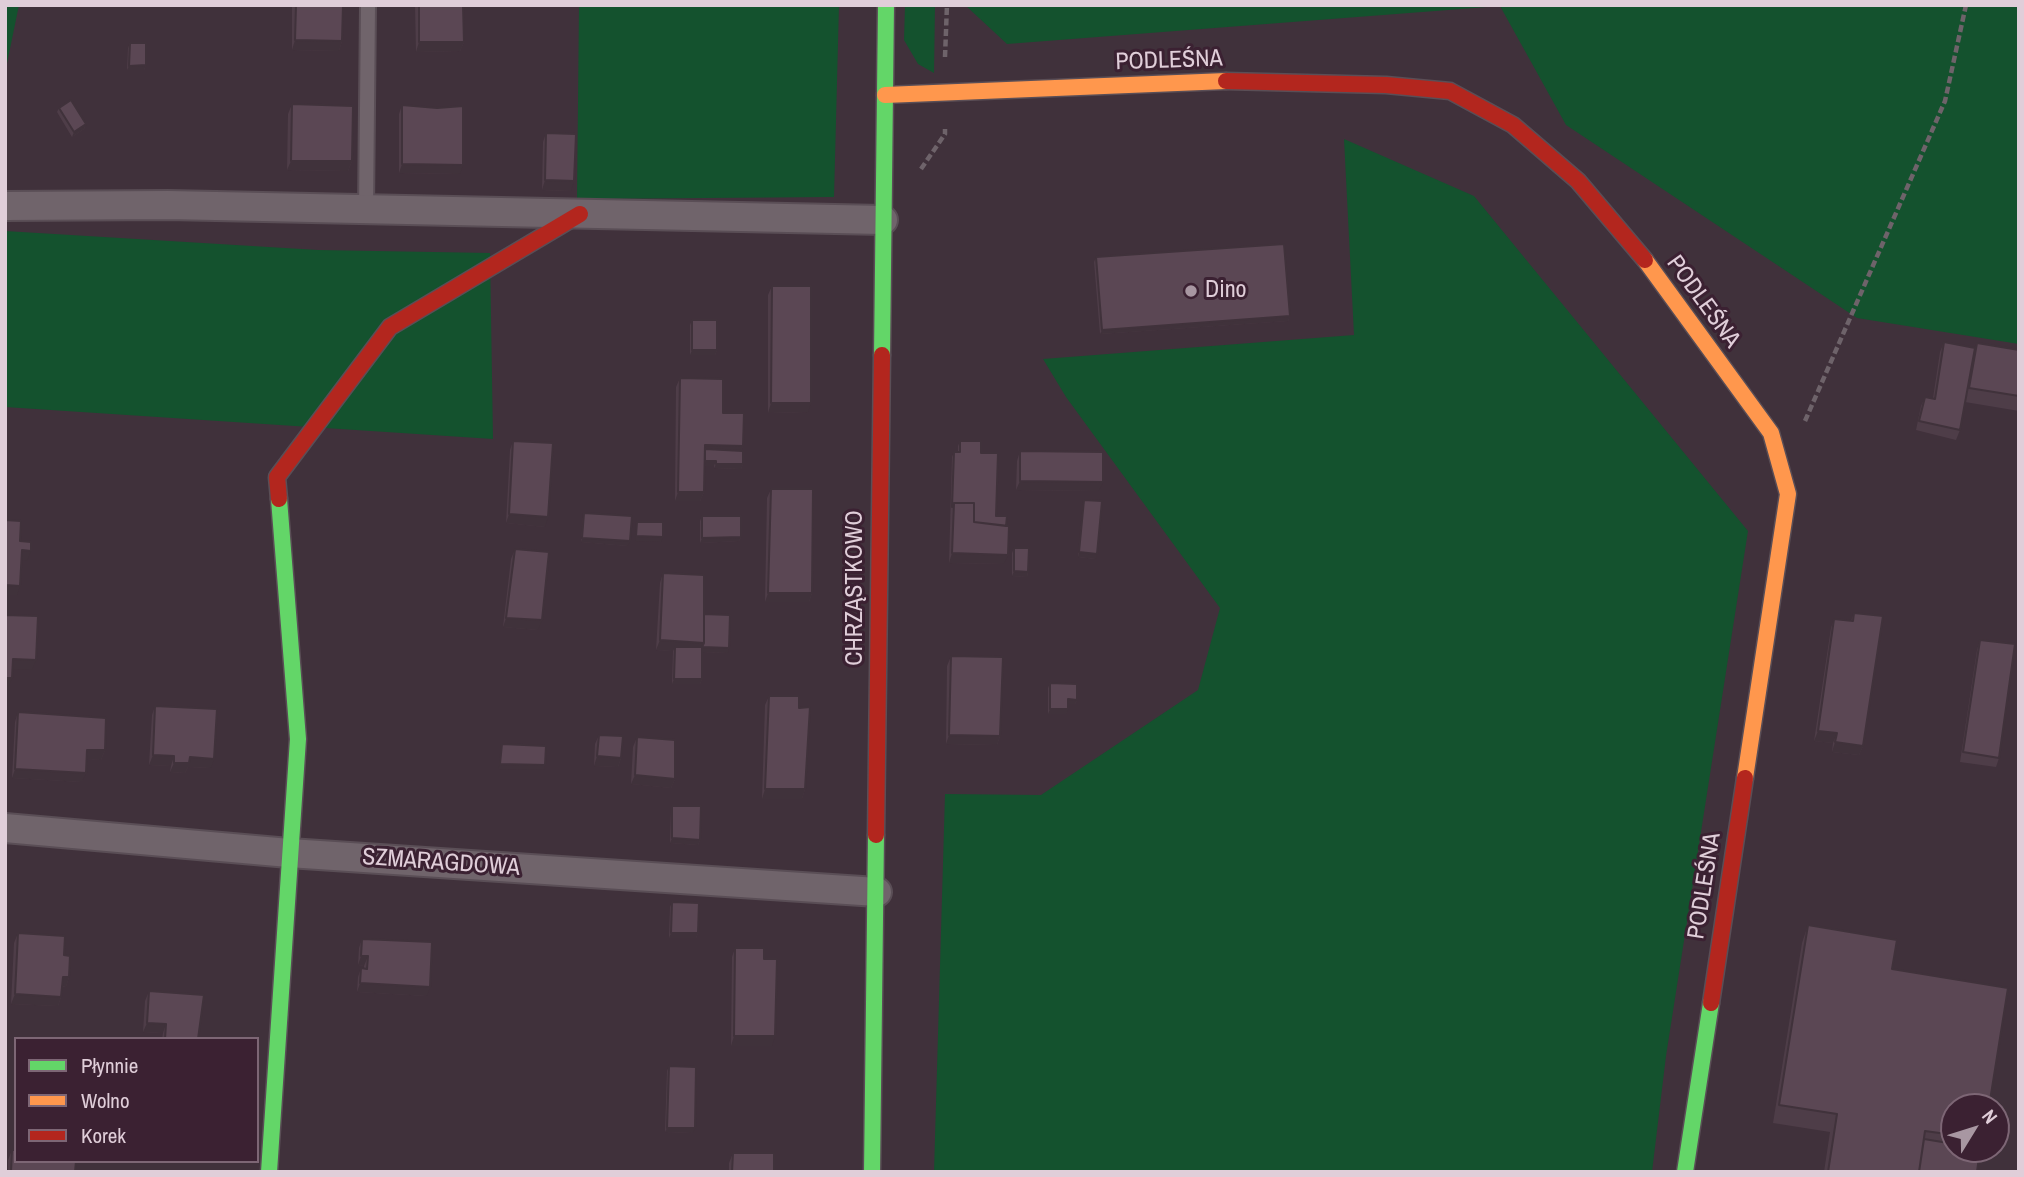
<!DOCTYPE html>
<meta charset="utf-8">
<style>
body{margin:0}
#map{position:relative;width:2024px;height:1177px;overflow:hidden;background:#40313b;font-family:"Archivo Narrow",sans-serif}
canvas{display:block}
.frame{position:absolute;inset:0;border:7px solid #e0ced9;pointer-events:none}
.legend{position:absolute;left:14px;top:1037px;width:245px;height:126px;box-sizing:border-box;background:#3b2132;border:2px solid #7d6675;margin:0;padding:9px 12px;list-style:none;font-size:21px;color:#e0ced9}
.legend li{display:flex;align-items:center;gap:14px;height:35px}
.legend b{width:35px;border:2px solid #7d6675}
.north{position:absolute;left:1940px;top:1093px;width:70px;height:70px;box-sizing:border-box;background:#3b2132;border:2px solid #7d6675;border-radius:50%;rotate:52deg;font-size:19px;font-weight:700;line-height:28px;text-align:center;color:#e0ced9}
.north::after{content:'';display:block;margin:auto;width:24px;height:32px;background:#a897a2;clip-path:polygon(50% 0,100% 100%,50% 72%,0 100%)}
</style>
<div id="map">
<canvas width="2024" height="1177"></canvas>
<div class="frame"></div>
<ul class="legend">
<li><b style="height:9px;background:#63d668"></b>Płynnie</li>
<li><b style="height:9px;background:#ff974d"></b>Wolno</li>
<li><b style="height:9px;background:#b3261e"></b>Korek</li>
</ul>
<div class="north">N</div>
</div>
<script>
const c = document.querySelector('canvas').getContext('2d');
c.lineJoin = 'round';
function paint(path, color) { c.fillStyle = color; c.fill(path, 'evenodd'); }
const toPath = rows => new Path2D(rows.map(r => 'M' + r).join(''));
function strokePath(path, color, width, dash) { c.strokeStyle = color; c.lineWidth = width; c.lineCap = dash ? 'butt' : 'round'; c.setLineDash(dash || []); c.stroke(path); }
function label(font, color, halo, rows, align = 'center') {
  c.font = font + ' "Archivo Narrow",sans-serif'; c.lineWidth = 6; c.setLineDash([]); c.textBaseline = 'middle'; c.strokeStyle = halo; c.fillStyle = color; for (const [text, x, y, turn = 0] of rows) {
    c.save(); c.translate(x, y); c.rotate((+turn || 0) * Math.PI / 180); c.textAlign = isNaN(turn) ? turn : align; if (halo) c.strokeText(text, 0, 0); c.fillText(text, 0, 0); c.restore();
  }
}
paint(toPath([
 [5,5,19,5,5,73],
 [579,5,839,5,834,197,577,199],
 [905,5,935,5,934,73,918,64,904,40],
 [965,5,2019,5,2019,344,1857,318,1566,125,1500,6,1007,44],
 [1344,139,1474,196,1748,531,1666,1056,1652,1172,934,1172,945,794,1041,795,1198,690,1220,608,1066,397,1043,359,1354,335],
 [5,231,318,250,490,253,493,439,5,407]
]), '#14522e');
const lane = toPath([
 [366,209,368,5]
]);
const street = toPath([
 [5,206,168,205,883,220],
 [5,828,289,853,877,892]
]);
const fast = toPath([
 [882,355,886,5],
 [269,1172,298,739,279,499],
 [872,1172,876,835],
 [1685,1172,1711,1003]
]);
const slow = toPath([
 [885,95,1226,81],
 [1645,260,1771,433,1788,494,1745,778]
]);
const jam = toPath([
 [1226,81,1386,85,1450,91,1513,125,1578,181,1645,260],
 [279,499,277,477,390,327,580,214],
 [876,835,882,355],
 [1711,1003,1745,778]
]);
strokePath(lane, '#5a4e56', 18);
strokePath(street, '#5a4e56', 32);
strokePath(fast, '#5a4e56', 19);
strokePath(slow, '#5a4e56', 19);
strokePath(jam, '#5a4e56', 19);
strokePath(toPath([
 [945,57,947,5],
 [921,169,945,134,945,129],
 [1805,421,1945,101,1966,5]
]), '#6e636a', 4.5, [7, 3.5]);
strokePath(lane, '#70646b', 14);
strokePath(street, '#70646b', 28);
strokePath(fast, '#63d668', 16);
strokePath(slow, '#ff974d', 16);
strokePath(jam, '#b3261e', 16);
paint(toPath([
 [292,5,343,5,342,41,339,51,292,50],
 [415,5,463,5,464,42,460,51,416,52],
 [130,43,146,65,144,70,127,70,128,48],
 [292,104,352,161,348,171,287,170,288,114],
 [402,105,460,174,399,173,399,114],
 [59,108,86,124,84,129,72,137,57,112],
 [546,133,571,191,542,190,543,142],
 [1096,257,1290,316,1288,321,1100,334,1094,262],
 [772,286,808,412,768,413,768,295],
 [692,320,717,350,715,355,690,355,690,325],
 [1944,342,1975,348,1977,343,2019,350,2019,411,1965,402,1960,430,1956,440,1916,430,1921,406,1925,397,1933,398,1940,352],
 [680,378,723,413,743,446,741,450,743,464,741,469,714,468,714,466,705,466,704,492,700,501,675,501,676,387],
 [513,441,545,527,506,523,510,450],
 [960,441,981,453,996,516,1004,564,949,563,952,457,954,452,958,452,958,446],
 [1020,451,1099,491,1016,490,1017,461],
 [771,489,812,593,809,602,765,602,767,498],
 [1084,500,1096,559,1078,557,1083,504],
 [584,513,628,546,581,542,583,517],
 [702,516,741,537,739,541,700,543,700,521],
 [1014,548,1028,572,1027,577,1012,576,1012,553],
 [515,549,538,630,503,627,511,559],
 [663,573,704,614,728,653,702,652,702,679,700,684,672,684,673,651,656,650,660,583],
 [1854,613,1863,746,1859,755,1832,752,1833,743,1814,741,1831,628,1834,619,1851,621],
 [1980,640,1999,758,1996,767,1960,762,1977,650],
 [951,656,1000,736,997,745,946,744,947,666],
 [1050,683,1077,700,1075,704,1068,704,1066,714,1048,714,1048,688],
 [769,696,799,708,805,789,802,799,762,799,765,705],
 [155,706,211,768,188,767,185,773,170,772,171,766,149,765,152,715],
 [18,712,105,750,101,760,86,759,82,782,12,778,15,722],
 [599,735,621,758,618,767,594,766,595,744],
 [637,737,675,779,671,788,631,784,633,747],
 [672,806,700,840,698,845,670,843,671,811],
 [672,902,698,933,696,938,669,938,670,907],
 [1808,925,1892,969,1954,1107,1954,1149,1977,1172,1824,1172,1830,1132,1773,1123,1802,943],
 [18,933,64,955,69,977,66,987,62,987,61,997,58,1006,11,1004,14,943],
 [362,939,427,996,357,992,358,977,361,968,364,968,364,966,358,965,359,948],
 [735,948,764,959,772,1046,731,1046,732,957],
 [149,991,198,1039,162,1039,163,1033,143,1032,145,1001],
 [669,1066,693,1133,665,1132,667,1071],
 [12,1150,75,1172,8,1172,8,1160],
 [733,1153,774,1172,729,1172,729,1163]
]), '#4e3d48');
paint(toPath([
 [295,40,342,41,339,51,292,50],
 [419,42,464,42,460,51,416,52],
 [146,65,144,70,127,70,129,66],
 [86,124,84,129,72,137,74,132],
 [291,161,352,161,348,171,287,170],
 [402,164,463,165,460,174,399,173],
 [545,180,574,181,571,191,542,190],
 [1290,316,1288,321,1100,334,1102,330],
 [692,350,717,350,715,355,690,355],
 [771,403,811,403,808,412,768,413],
 [705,445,743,446,739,455,703,454],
 [703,461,716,461,714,466,702,466],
 [716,464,743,464,741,469,714,468],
 [1020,481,1103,482,1099,491,1016,490],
 [678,492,704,492,700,501,675,501],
 [509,514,548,517,545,527,506,523],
 [636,536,663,537,661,542,635,541],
 [741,537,739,541,700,543,702,538],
 [582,538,630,541,628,546,581,542],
 [22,550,31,551,27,561,18,560],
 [1079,552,1097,554,1096,559,1078,557],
 [952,553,1008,555,1004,564,949,563],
 [1014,571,1028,572,1027,577,1012,576],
 [5,585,20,586,17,595,5,595],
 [768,593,812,593,809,602,765,602],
 [506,618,542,620,538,630,503,627],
 [660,640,704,643,700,652,675,647,673,651,656,650],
 [702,647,729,648,728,653,700,652],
 [13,659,36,660,32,670,9,669],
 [5,678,12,678,8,688,5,688],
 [674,679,702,679,700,684,672,684],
 [1068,699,1077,700,1075,704,1067,704],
 [1050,709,1068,709,1066,714,1048,714],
 [1818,731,1837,733,1833,743,1814,741],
 [949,735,1000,736,997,745,946,744],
 [1835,742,1863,746,1859,755,1832,752],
 [87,750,105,750,101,760,83,759],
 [153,755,174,756,171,766,149,765],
 [597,756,621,758,618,767,594,766],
 [190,757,214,759,211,768,188,767,185,773,170,772,174,763],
 [500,764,545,765,544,770,498,769],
 [15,769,86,773,82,782,12,778],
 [635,775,675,779,671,788,631,784],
 [765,789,805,789,802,799,762,799],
 [672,838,700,840,698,845,670,843],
 [671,933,698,933,696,938,669,938],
 [361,956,368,956,364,966,358,965],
 [63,977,69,977,66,987,59,986],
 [360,983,430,987,427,996,357,992],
 [15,994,61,997,58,1006,11,1004],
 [147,1023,166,1024,163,1033,143,1032],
 [734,1036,775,1036,772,1046,731,1046],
 [667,1128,695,1128,693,1133,665,1132]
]), '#40323b');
const building = toPath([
 [296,5,343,5,342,41,295,40,296,5],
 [419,5,463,5,464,42,419,42,419,5],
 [130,43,146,43,146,65,129,66,130,43],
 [71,100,86,124,74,132,59,108,71,100],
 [292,104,353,106,352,161,291,161,292,104],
 [402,105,437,108,463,106,463,165,402,164,402,105],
 [546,133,576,134,574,181,545,180,546,133],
 [1284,244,1290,316,1102,330,1096,257,1284,244],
 [772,286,811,286,811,403,771,403,772,286],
 [692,320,717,320,717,350,692,350,692,320],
 [1944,342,1975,348,1960,430,1919,421,1925,397,1935,399,1944,342],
 [1977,343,2019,350,2019,396,1969,388,1977,343],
 [680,378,723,379,723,413,744,413,743,446,705,445,704,492,678,492,680,378],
 [513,441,553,443,548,517,509,514,513,441],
 [960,441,981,441,981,453,998,453,996,516,1007,516,1006,526,974,522,974,503,954,503,952,507,954,452,960,452,960,441],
 [705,449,743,451,743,464,716,464,716,461,705,461,705,449],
 [1020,451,1103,452,1103,482,1020,481,1020,451],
 [771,489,813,489,812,593,768,593,771,489],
 [1084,500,1102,501,1097,554,1079,552,1084,500],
 [954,503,974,503,974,522,1009,526,1008,555,952,553,954,503],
 [584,513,632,516,630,541,582,538,584,513],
 [702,516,741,516,741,537,702,538,702,516],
 [5,520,21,521,20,541,31,542,31,551,22,550,20,586,5,585,5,520],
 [637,522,663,522,663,537,636,536,637,522],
 [1014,548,1029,548,1028,572,1014,571,1014,548],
 [515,549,549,552,542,620,506,618,515,549],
 [663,573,704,575,704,643,660,640,663,573],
 [1854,613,1883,616,1863,746,1835,742,1837,733,1818,731,1834,619,1853,621,1854,613],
 [704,614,730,615,729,648,702,647,704,643,704,614],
 [5,615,38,616,36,660,13,659,12,678,5,678,5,615],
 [1980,640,2015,644,1999,758,1963,752,1980,640],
 [675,647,702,647,702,679,674,679,675,647],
 [951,656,1003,657,1000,736,949,735,951,656],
 [1050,683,1077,684,1077,700,1068,699,1068,709,1050,709,1050,683],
 [769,696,799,696,799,708,810,707,805,789,765,789,769,696],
 [155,706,217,709,214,759,190,757,189,763,174,763,174,756,153,755,155,706],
 [18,712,106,718,105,750,87,750,86,773,15,769,18,712],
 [599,735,623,736,621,758,597,756,599,735],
 [637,737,675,740,675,779,635,775,637,737],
 [502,744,546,746,545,765,500,764,502,744],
 [672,806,701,806,700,840,672,838,672,806],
 [672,902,699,903,698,933,671,933,672,902],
 [1808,925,1897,940,1892,969,2008,988,1989,1107,1954,1107,1954,1135,1925,1131,1919,1172,1828,1172,1837,1114,1779,1105,1808,925],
 [18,933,65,936,64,955,70,956,69,977,63,977,61,997,15,994,18,933],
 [362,939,432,942,430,987,360,983,361,968,367,969,368,956,361,956,362,939],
 [735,948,764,948,764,959,777,959,775,1036,734,1036,735,948],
 [149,991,204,995,198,1039,165,1039,166,1024,147,1023,149,991],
 [669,1066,696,1067,695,1128,667,1128,669,1066],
 [1924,1139,1954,1144,1954,1149,1980,1149,1977,1172,1919,1172,1924,1139],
 [12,1150,16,1150,16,1161,76,1161,75,1172,11,1172,12,1150],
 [733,1153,774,1153,774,1172,732,1172,733,1153]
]);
paint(building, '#5b4754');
strokePath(building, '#40323b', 2);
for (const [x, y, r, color] of [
 [1191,291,7,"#a897a2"]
]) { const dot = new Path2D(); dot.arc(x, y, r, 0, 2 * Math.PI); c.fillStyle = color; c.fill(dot); strokePath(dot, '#3b2132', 2.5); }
label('24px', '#e0ced9', '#3b2132', [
 ["PODLEŚNA",1169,61,-2],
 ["PODLEŚNA",1703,302,54],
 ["CHRZĄSTKOWO",856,588,-90],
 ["SZMARAGDOWA",441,863,4],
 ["PODLEŚNA",1705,886,-81]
]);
label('24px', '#e0ced9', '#3b2132', [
 ["Dino",1205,291]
], 'left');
</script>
